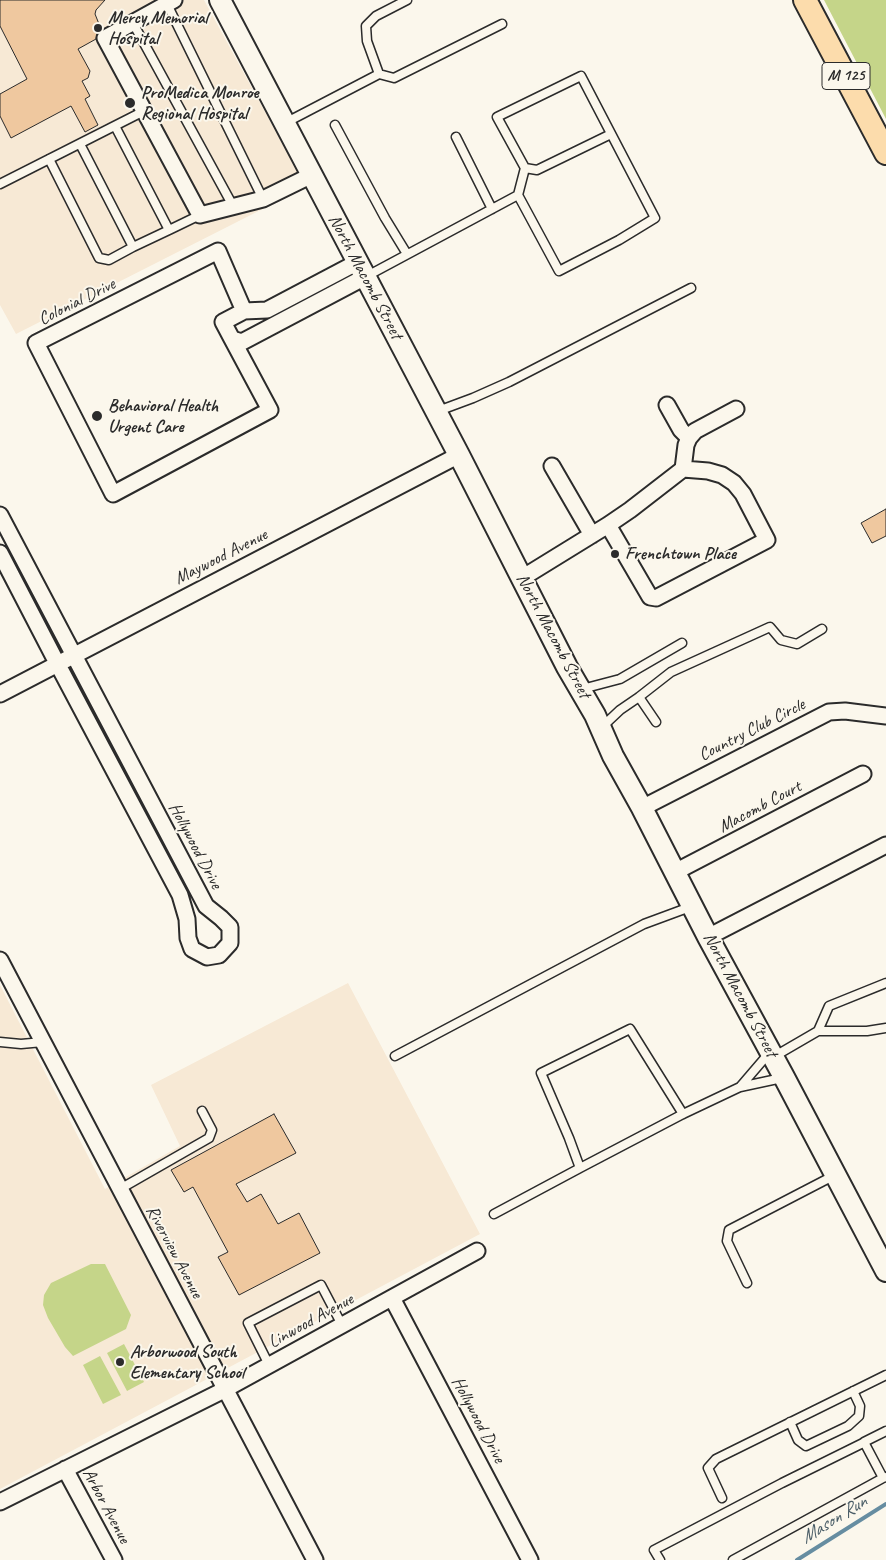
<!DOCTYPE html>
<style>
body{margin:0}
canvas{display:block;background:#fbf7ec}
</style>
<canvas width="886" height="1560"></canvas>
<script>
const c = document.querySelector('canvas').getContext('2d');
c.lineJoin = 'round';
function paint(path, color) { c.fillStyle = color; c.fill(path, 'evenodd'); }
const toPath = rows => new Path2D(rows.map(r => 'M' + r).join(''));
function strokePath(path, color, width, dash) { c.strokeStyle = color; c.lineWidth = width; c.lineCap = dash ? 'butt' : 'round'; c.setLineDash(dash || []); c.stroke(path); }
function label(font, color, halo, rows, align = 'center') {
  c.font = font + ' Caveat,sans-serif'; c.lineWidth = 4; c.setLineDash([]); c.textBaseline = 'middle'; c.strokeStyle = halo; c.fillStyle = color; for (const [text, x, y, turn = 0] of rows) {
    c.save(); c.translate(x, y); c.rotate((+turn || 0) * Math.PI / 180); c.textAlign = isNaN(turn) ? turn : align; if (halo) c.strokeText(text, 0, 0); c.fillText(text, 0, 0); c.restore();
  }
}
paint(toPath([
 [0,0,204,0,306,187,16,334,0,305],
 [348,983,480,1234,0,1489,0,985,105,1189,180,1146,151,1085]
]), '#f7e9d5');
paint(toPath([
 [824,0,886,0,886,119],
 [91,1264,105,1264,131,1315,126,1329,73,1356,65,1347,48,1318,43,1305,44,1295,51,1283],
 [124,1344,144,1382,127,1391,107,1353],
 [100,1356,121,1395,103,1404,83,1365]
]), '#c5d589');
strokePath(toPath([
 [797,1560,886,1504]
]), '#668da1', 4);
const building = toPath([
 [0,0,105,0,96,10,95,14,101,29,97,34,96,39,78,49,90,71,88,78,82,81,90,96,85,99,98,125,85,132,71,106,11,138,0,116,0,94,27,79,0,26,0,0],
 [886,509,886,536,872,543,861,523,886,509],
 [274,1114,296,1153,236,1184,247,1202,261,1194,278,1224,299,1213,320,1253,239,1295,218,1257,228,1252,193,1187,184,1192,171,1170,274,1114]
]);
paint(building, '#efc89f');
strokePath(building, '#2b2b2b', 1);
const lane = toPath([
 [166,2,263,199],
 [133,23,233,206],
 [379,74,367,41,366,26,376,16,407,0],
 [285,123,379,74,394,78,502,24],
 [335,125,385,218,407,254],
 [456,137,492,209],
 [80,144,133,247,169,230,115,126],
 [49,159,99,258,109,260,133,247],
 [525,168,537,170,611,134],
 [0,184,144,111],
 [169,230,200,215],
 [367,276,518,195,559,271,619,240,655,218,581,76,497,117,525,168,518,195],
 [438,411,473,398,509,382,691,288],
 [582,689,620,679,682,643],
 [639,697,656,722],
 [602,727,620,710,639,697,671,672,770,627,781,640,797,644,822,629],
 [818,1031,829,1006,886,983],
 [0,1042,21,1044,43,1042],
 [395,1056,644,924,690,907],
 [775,1056,818,1031,867,1031,886,1028],
 [740,1087,770,1052],
 [683,1114,630,1029,541,1073,569,1138,580,1168,683,1114,740,1087,782,1078],
 [120,1189,209,1138,212,1130,202,1111],
 [494,1214,580,1168],
 [747,1283,727,1241,729,1230,835,1175],
 [269,1365,248,1323,321,1285,342,1325],
 [790,1422,798,1440,806,1446,848,1426,859,1416,860,1406,853,1391],
 [886,1431,864,1442,883,1478,886,1477],
 [722,1498,708,1468,716,1459,886,1375],
 [660,1560,654,1550,782,1483,865,1442],
 [733,1560,883,1478]
]);
const street = toPath([
 [174,0,105,38,200,215,263,199,312,175],
 [244,311,267,310,358,262],
 [232,339,270,410,113,494,36,343,218,251,244,311,223,322,232,339,242,342,365,277],
 [667,405,681,430,689,438],
 [552,466,592,535],
 [683,469,686,445,689,438,695,431,736,409],
 [0,515,206,906,221,918,230,927,230,943,219,955,207,957,192,949,188,938,187,919,180,895,57,663,0,553],
 [522,578,608,525,630,510,683,469,708,471,722,475,734,483,743,494,767,540,656,598,650,597,608,525],
 [0,694,459,455],
 [642,808,829,712,845,711,886,716],
 [675,872,863,774],
 [708,937,886,845],
 [0,960,315,1560],
 [392,1298,530,1560],
 [65,1469,114,1560],
 [0,1502,224,1390,477,1251]
]);
const secondary = toPath([
 [220,0,459,455,567,667,595,715,613,756,642,808,708,937,784,1077,886,1271]
]);
const primary = toPath([
 [805,0,886,153]
]);
strokePath(lane, '#2b2b2b', 11);
strokePath(street, '#2b2b2b', 19);
strokePath(secondary, '#2b2b2b', 24);
strokePath(primary, '#2b2b2b', 26);
strokePath(lane, '#fbf7ec', 8);
strokePath(street, '#fbf7ec', 15);
strokePath(secondary, '#fbf7ec', 20);
strokePath(primary, '#fcdcac', 22);
for (const [x, y, r, color] of [
 [98,28,5,"#2b2b2b"],
 [130,103,6,"#2b2b2b"],
 [97,416,6,"#2b2b2b"],
 [615,554,5,"#2b2b2b"],
 [120,1362,5,"#2b2b2b"]
]) { const dot = new Path2D(); dot.arc(x, y, r, 0, 2 * Math.PI); c.fillStyle = color; c.fill(dot); strokePath(dot, '#fbf7ec', 2); }
for (const [x, y, w] of [
 [846,76,48]
]) { const box = new Path2D(); box.roundRect(x - w / 2, y - 13.5, w, 27, 4); c.fillStyle = '#fbf7ec'; c.fill(box); strokePath(box, '#2b2b2b', 1); }
label('bold 16px', '#2b2b2b', null, [
 ["M 125",846,76]
]);
label('bold 18px', '#2b2b2b', '#fbf7ec', [
 ["Mercy Memorial",108,18],
 ["Hospital",108,39],
 ["ProMedica Monroe",141,93],
 ["Regional Hospital",141,114],
 ["Behavioral Health",108,406],
 ["Urgent Care",108,427],
 ["Frenchtown Place",625,554],
 ["Arborwood South",130,1352],
 ["Elementary School",130,1373]
], 'left');
label('18px', '#2b2b2b', '#fbf7ec', [
 ["North Macomb Street",365,277,62],
 ["Colonial Drive",77,302,-27],
 ["Maywood Avenue",221,557,-27],
 ["North Macomb Street",553,636,62],
 ["Country Club Circle",752,730,-27],
 ["Macomb Court",760,807,-28],
 ["Hollywood Drive",195,846,62],
 ["North Macomb Street",740,995,62],
 ["Riverview Avenue",174,1252,62],
 ["Linwood Avenue",311,1321,-29],
 ["Hollywood Drive",478,1420,62],
 ["Arbor Avenue",106,1506,62]
]);
label('italic 19px', '#495c66', '#fbf7ec', [
 ["Mason Run",834,1520,-32]
]);
</script>
